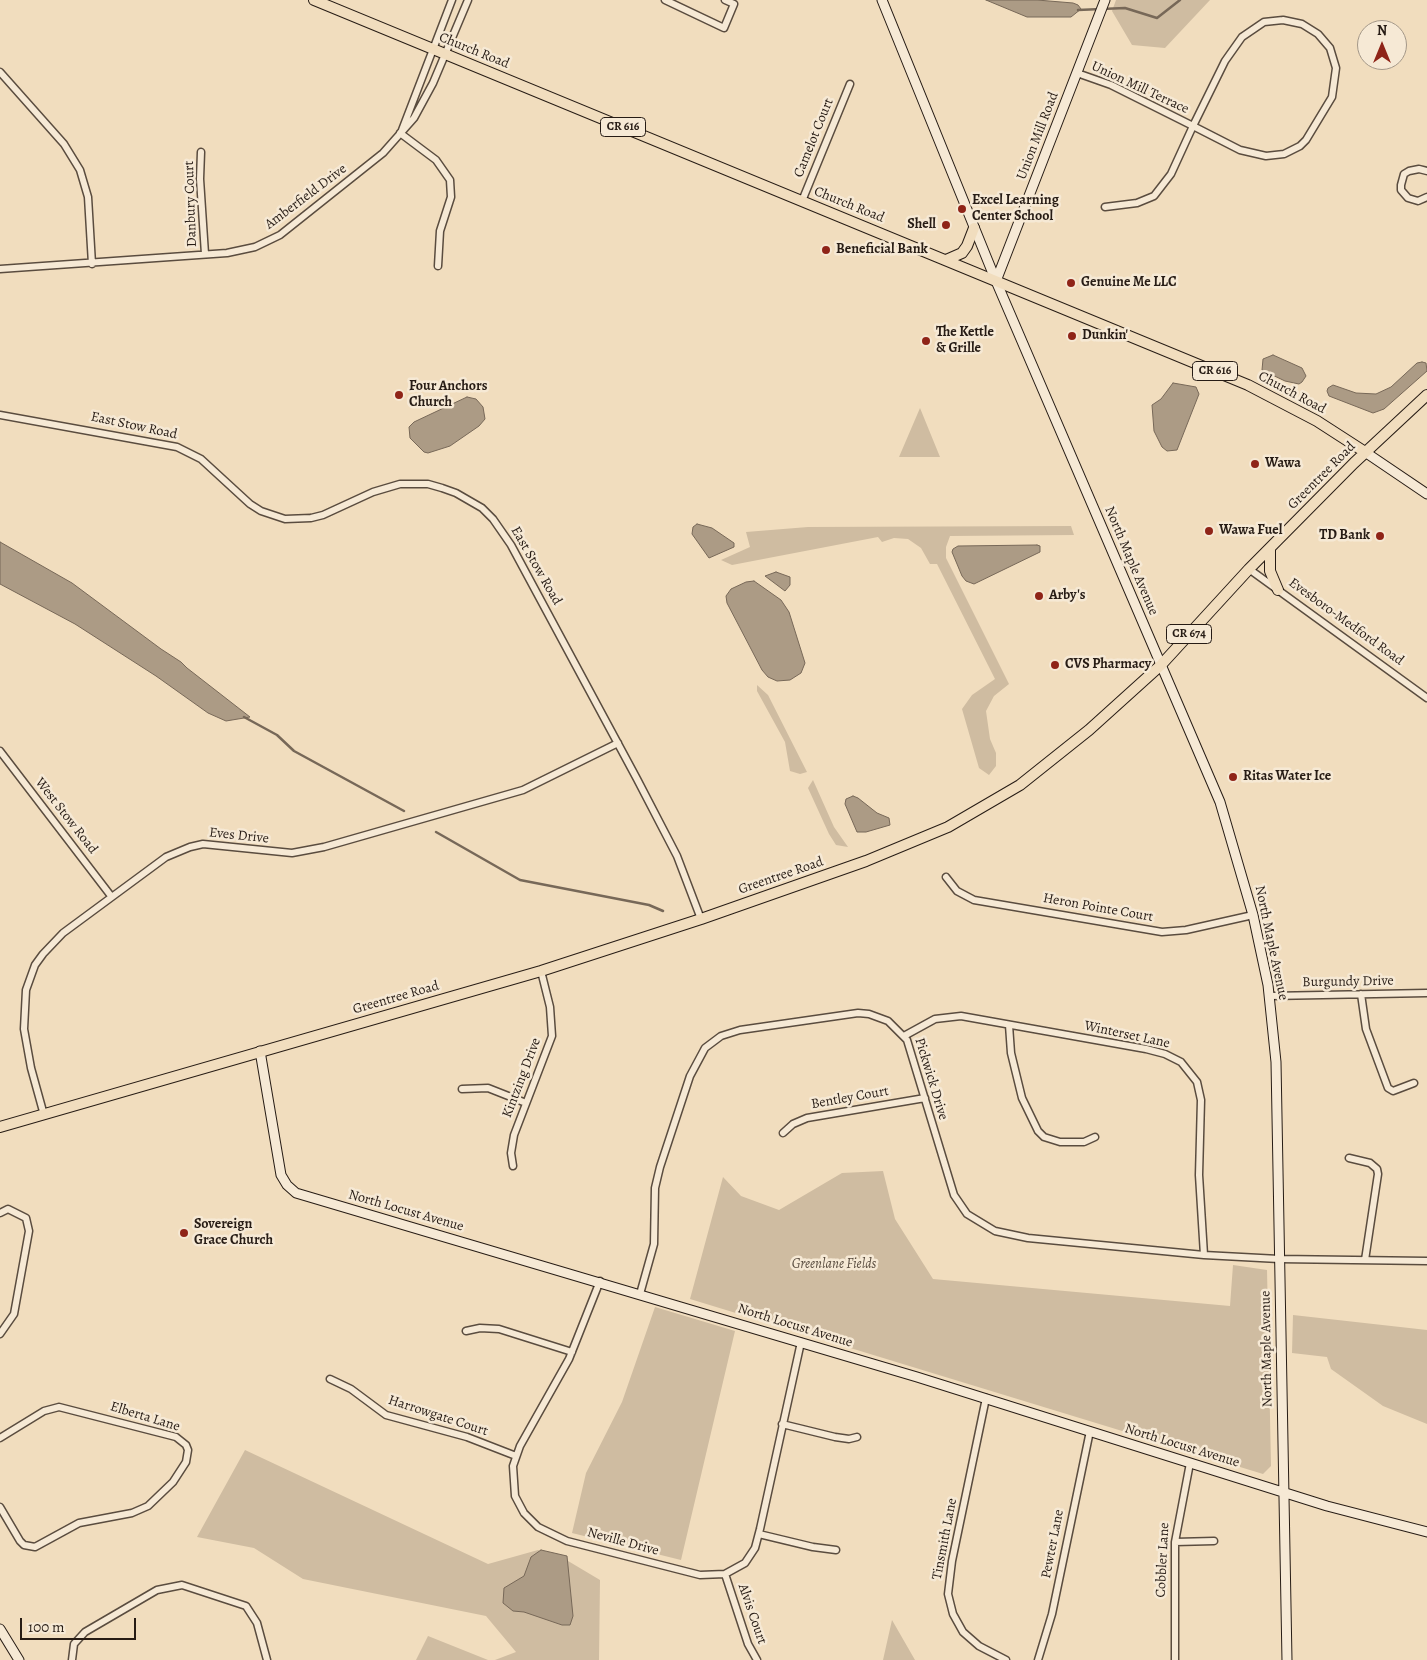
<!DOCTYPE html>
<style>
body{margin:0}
#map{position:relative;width:1427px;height:1660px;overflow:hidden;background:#f1ddbe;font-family:Alegreya,serif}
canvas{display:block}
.north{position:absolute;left:1357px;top:20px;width:50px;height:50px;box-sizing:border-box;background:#f6e9d5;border:1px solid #a39788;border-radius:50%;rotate:0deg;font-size:14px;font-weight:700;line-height:20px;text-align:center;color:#271c15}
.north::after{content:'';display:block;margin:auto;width:18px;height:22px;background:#8f2418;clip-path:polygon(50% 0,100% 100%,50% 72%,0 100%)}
.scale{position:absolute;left:20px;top:1618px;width:116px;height:22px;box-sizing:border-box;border:2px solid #271c15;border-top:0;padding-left:6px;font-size:15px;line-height:18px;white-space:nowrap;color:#271c15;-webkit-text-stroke:4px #f6e9d5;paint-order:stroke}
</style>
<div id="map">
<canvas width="1427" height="1660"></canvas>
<div class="north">N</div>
<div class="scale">100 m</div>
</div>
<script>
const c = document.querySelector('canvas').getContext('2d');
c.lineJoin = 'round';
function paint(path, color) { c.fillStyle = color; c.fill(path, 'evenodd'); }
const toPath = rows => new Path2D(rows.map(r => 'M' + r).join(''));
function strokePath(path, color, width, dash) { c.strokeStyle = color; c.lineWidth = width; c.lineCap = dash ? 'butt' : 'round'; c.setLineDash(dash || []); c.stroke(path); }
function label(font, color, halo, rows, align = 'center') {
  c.font = font + ' Alegreya,serif'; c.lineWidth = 5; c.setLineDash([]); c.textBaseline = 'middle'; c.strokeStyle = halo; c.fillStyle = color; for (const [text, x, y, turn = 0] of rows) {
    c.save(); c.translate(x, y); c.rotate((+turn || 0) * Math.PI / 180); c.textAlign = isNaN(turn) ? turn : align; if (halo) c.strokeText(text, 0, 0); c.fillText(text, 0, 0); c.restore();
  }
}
paint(toPath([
 [1116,0,1210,0,1165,48,1132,45,1112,11],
 [920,408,940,457,899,457],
 [1071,526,1074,535,950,536,946,547,946,558,1009,684,994,696,986,711,990,739,996,753,996,766,989,775,979,768,962,709,972,695,995,679,937,564,930,564,921,548,908,539,894,538,882,542,878,537,732,565,721,560,750,547,746,532,808,527],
 [757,685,768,695,807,772,800,774,790,771,785,742,757,691],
 [813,780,834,827,848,847,836,845,829,834,808,788],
 [883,1171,895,1219,933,1279,1230,1306,1233,1265,1267,1270,1271,1466,1263,1474,690,1299,723,1177,741,1196,779,1210,842,1173],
 [655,1307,735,1331,681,1560,572,1533,586,1473,622,1402],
 [1293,1315,1427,1330,1427,1424,1383,1406,1331,1369,1327,1357,1292,1353],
 [245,1450,488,1564,538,1550,558,1555,600,1580,599,1660,495,1660,516,1652,486,1616,303,1579,254,1548,197,1537],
 [892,1620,915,1660,883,1660],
 [428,1636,488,1660,416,1660]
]), '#cfbca1');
const water = toPath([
 [986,0,1037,0,1073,3,1078,5,1081,9,1071,17,1027,17,986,0],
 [1273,355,1302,368,1306,376,1302,382,1299,384,1285,381,1262,370,1263,359,1273,355],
 [1422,362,1426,363,1427,371,1384,409,1373,413,1329,396,1327,391,1328,388,1333,385,1356,393,1376,394,1391,387,1417,363,1422,362],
 [1173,383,1196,387,1199,394,1177,450,1167,451,1162,447,1154,431,1152,405,1161,399,1173,383],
 [467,397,476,399,483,407,485,419,479,426,450,446,428,453,424,452,410,438,409,427,414,422,467,397],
 [697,524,712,528,734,543,734,547,709,558,692,534,693,527,697,524],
 [0,542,72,583,161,649,181,662,187,668,250,717,226,721,208,713,156,676,75,624,0,584,0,542],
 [1037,545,1040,546,1040,552,974,584,966,581,962,576,952,552,953,549,958,546,1037,545],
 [776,572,790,577,790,585,785,591,765,576,776,572],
 [754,581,781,600,789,612,805,663,801,673,790,680,777,681,768,677,762,670,727,603,726,596,731,589,746,582,754,581],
 [853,796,858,798,877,813,889,818,890,825,866,832,857,832,845,804,846,799,853,796],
 [541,1550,567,1556,573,1616,570,1625,562,1625,524,1612,513,1611,503,1603,504,1588,524,1576,531,1557,541,1550]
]);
paint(water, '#ac9b85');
strokePath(water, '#776858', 1);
strokePath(toPath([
 [1078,10,1125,8,1157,18,1180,0],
 [244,717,277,735,294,751,404,811],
 [436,832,520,880,649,905,663,911]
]), '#776858', 2.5);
const street = toPath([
 [665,0,724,28,734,4,725,0],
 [1283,20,1302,24,1318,34,1330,48,1336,68,1332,97,1306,140,1300,146,1284,154,1266,156,1240,150,1193,126,1225,61,1242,37,1264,22,1283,20],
 [0,72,64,144,80,170,88,197,92,264],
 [1077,73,1111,85,1193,126,1171,174,1154,196,1137,203,1105,207],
 [402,130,452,0],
 [400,133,436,160,450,180,451,197,440,231,438,266],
 [201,152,200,179,205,254],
 [1427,171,1419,169,1409,171,1404,174,1401,185,1401,190,1408,198,1418,201,1427,197],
 [802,201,850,84],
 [0,269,227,253,255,247,280,235,383,153,414,118,433,83,468,0],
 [0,415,177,447,201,459,250,504,261,511,285,519,311,518,323,515,373,492,400,484,428,484,442,488,456,493,482,508,493,519,511,545,637,779,677,856,701,919],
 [1249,569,1427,698],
 [0,751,111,896],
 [946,877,957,891,974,900,1162,932,1186,930,1253,915],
 [1361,994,1366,1029,1388,1088,1393,1091,1414,1083],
 [1270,996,1427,993],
 [1009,1025,1011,1053,1022,1098,1038,1131,1044,1137,1060,1142,1084,1142,1095,1137],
 [904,1036,935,1019,961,1016,1146,1049,1165,1054,1181,1062,1197,1082,1201,1100,1199,1175,1204,1255],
 [462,1089,488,1088,526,1103],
 [44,1115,31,1068,24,1029,26,990,35,965,43,954,63,933,166,857,190,847,203,844,292,853,324,847,523,790,618,743],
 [783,1133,793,1124,807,1118,925,1098],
 [1349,1158,1370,1163,1377,1169,1378,1174,1365,1260],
 [513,1166,511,1153,514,1135,552,1036,550,1007,541,971],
 [0,1213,8,1209,26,1218,29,1231,14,1314,0,1334],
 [600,1281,569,1359,520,1446,513,1466,515,1496,524,1513,538,1527,567,1541,700,1575,725,1574,745,1563,755,1548,760,1529,801,1342],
 [640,1294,654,1244,655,1188,660,1167,690,1076,705,1048,721,1036,740,1030,858,1013,869,1014,888,1021,907,1040,954,1195,967,1214,995,1231,1028,1238,1204,1255,1279,1259,1427,1261],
 [466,1331,480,1328,499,1329,572,1352],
 [330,1379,351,1389,386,1415,467,1437,516,1456],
 [986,1398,952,1561,948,1594,953,1614,963,1632,979,1646,1006,1660],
 [782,1424,835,1437,849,1439,857,1437],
 [0,1438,44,1411,59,1407,176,1437,186,1445,188,1450,186,1462,173,1482,148,1506,132,1513,79,1523,35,1547,24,1545,20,1541,0,1507],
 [759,1534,813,1547,836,1550],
 [1175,1542,1214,1541],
 [725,1574,748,1644,757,1660],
 [72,1660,74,1644,85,1632,157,1590,182,1585,246,1606,257,1623,267,1660],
 [1038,1660,1052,1614,1090,1431],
 [1175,1660,1175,1542,1190,1463]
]);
const secondary = toPath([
 [882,0,996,281,1220,802,1253,915,1268,985,1276,1062,1287,1660],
 [996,281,1105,0],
 [1365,452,1427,494],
 [260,1051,281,1175,287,1185,296,1193,917,1377,1327,1506,1427,1532],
 [0,1629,19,1660]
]);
const primary = toPath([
 [314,0,1248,385,1317,421,1365,452],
 [946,260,962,253,967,246,974,228],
 [1270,548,1270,571,1278,590],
 [0,1127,541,971,701,919,866,861,948,827,1020,785,1089,730,1161,665,1249,569,1354,463,1427,395]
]);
strokePath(street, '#5a4c3f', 9);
strokePath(secondary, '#271c15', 11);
strokePath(primary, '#271c15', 12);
strokePath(street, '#f6e9d5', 6);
strokePath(secondary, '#f6e9d5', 9);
strokePath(primary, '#f1ddbe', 10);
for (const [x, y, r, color] of [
 [962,209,5,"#8f2418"],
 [946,225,5,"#8f2418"],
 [826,250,5,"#8f2418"],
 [1071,283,5,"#8f2418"],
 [1072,336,5,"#8f2418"],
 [926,341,5,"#8f2418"],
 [399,395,5,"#8f2418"],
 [1255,464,5,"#8f2418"],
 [1209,531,5,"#8f2418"],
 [1380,536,5,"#8f2418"],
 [1039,596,5,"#8f2418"],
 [1055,665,5,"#8f2418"],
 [1233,777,5,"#8f2418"],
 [184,1233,5,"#8f2418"]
]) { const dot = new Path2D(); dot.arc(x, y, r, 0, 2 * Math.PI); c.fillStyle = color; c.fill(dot); strokePath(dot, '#f6e9d5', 2); }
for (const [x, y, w] of [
 [623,127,45],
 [1215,371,45],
 [1189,634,45]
]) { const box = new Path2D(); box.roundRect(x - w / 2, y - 9.5, w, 19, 4); c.fillStyle = '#f6e9d5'; c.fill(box); strokePath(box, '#271c15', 1); }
label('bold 12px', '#271c15', null, [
 ["CR 616",623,127],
 ["CR 616",1215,371],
 ["CR 674",1189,634]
]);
label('14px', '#271c15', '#f6e9d5', [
 ["Church Road",474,51,22],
 ["Union Mill Terrace",1140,88,25],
 ["Union Mill Road",1038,136,-69],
 ["Camelot Court",814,138,-68],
 ["Amberfield Drive",306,197,-37],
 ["Danbury Court",191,204,-92],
 ["Church Road",849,205,22],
 ["Church Road",1292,393,28],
 ["East Stow Road",134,426,12],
 ["Greentree Road",1322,476,-45],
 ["North Maple Avenue",1131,561,67],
 ["East Stow Road",536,566,60],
 ["Evesboro-Medford Road",1346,622,36],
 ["West Stow Road",66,816,52],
 ["Eves Drive",239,836,6],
 ["Greentree Road",781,876,-19],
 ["Heron Pointe Court",1098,908,10],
 ["North Maple Avenue",1271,943,78],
 ["Burgundy Drive",1348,982,-1],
 ["Greentree Road",396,998,-16],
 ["Winterset Lane",1127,1035,12],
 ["Kintzing Drive",522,1078,-69],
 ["Pickwick Drive",931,1079,73],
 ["Bentley Court",850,1098,-10],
 ["North Locust Avenue",406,1211,16],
 ["North Locust Avenue",795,1326,17],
 ["North Maple Avenue",1267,1349,-91],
 ["Harrowgate Court",438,1416,18],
 ["Elberta Lane",145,1417,17],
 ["North Locust Avenue",1182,1446,17],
 ["Tinsmith Lane",945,1539,-79],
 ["Neville Drive",623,1542,15],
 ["Pewter Lane",1053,1544,-79],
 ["Cobbler Lane",1163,1560,-87],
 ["Alvis Court",752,1614,71]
]);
label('bold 14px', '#271c15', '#f6e9d5', [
 ["Excel Learning",972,201],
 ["Center School",972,217],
 ["Shell",936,225,"right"],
 ["Beneficial Bank",836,250],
 ["Genuine Me LLC",1081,283],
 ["The Kettle",936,333],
 ["& Grille",936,349],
 ["Dunkin'",1082,336],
 ["Four Anchors",409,387],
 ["Church",409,403],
 ["Wawa",1265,464],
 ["Wawa Fuel",1219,531],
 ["TD Bank",1370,536,"right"],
 ["Arby's",1049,596],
 ["CVS Pharmacy",1065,665],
 ["Ritas Water Ice",1243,777],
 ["Sovereign",194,1225],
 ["Grace Church",194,1241]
], 'left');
label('italic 14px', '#594c3f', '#f6e9d5', [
 ["Greenlane Fields",834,1265]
]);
</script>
